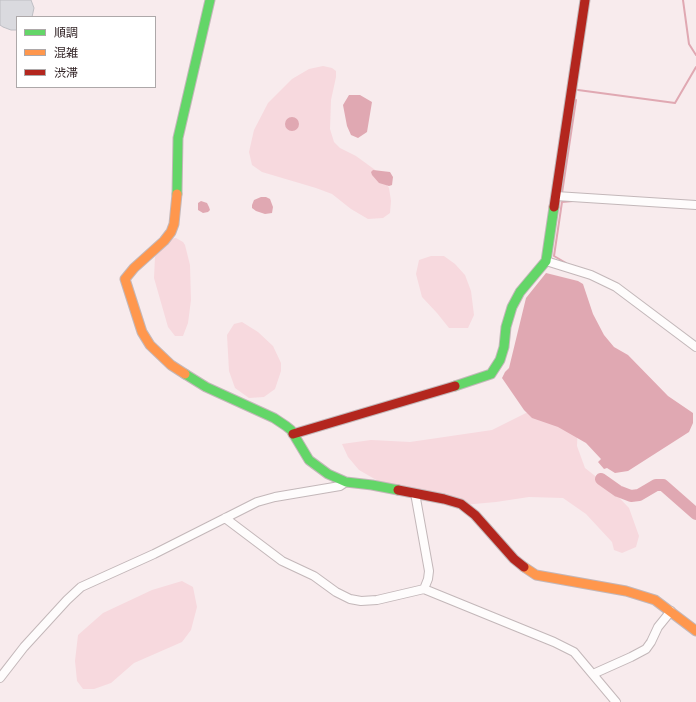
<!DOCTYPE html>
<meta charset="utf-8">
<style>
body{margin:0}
#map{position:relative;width:696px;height:702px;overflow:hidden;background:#f8ebed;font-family:Manrope,"Noto Sans JP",sans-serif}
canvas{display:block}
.legend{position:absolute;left:16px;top:16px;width:140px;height:72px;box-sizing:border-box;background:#fff;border:1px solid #ada8a9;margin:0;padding:5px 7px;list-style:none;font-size:12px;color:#332527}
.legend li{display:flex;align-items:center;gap:8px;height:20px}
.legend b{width:20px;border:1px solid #ada8a9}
</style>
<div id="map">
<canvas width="696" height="702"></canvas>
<ul class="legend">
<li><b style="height:5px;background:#63d668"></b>順調</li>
<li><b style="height:5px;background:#ff974d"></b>混雑</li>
<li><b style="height:5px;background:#b3261e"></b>渋滞</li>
</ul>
</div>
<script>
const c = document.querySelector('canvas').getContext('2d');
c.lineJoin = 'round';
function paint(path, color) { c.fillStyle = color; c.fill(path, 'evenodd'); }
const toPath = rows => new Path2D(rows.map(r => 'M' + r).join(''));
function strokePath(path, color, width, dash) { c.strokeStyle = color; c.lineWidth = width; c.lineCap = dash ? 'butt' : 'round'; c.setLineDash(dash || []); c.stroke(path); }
paint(toPath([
 [323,66,332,68,336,71,336,77,331,100,330,129,334,142,340,148,356,156,378,172,389,188,391,201,390,213,383,218,368,219,351,209,332,194,316,188,262,172,252,165,249,152,254,130,268,103,292,79,309,69],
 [176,238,183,242,185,245,190,265,191,300,188,323,183,336,175,336,168,327,154,278,155,257,167,239],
 [431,256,444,256,455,264,465,275,471,291,474,315,468,328,449,328,437,313,422,297,416,274,419,260],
 [242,322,258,332,273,346,281,363,281,371,275,389,264,397,249,398,235,388,229,371,227,335,234,324],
 [552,409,578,419,577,446,585,468,608,486,629,508,639,536,636,547,622,553,614,550,612,542,586,514,563,498,529,497,496,502,463,505,392,489,359,470,348,457,342,444,371,440,410,442,492,430,526,413],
 [182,581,193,587,197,607,191,630,182,642,134,663,111,683,94,689,83,689,77,681,75,661,78,635,103,613,152,590]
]), '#f7d9de');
paint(toPath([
 [349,95,360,95,372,102,367,132,358,138,351,135,347,126,343,105],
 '285 124a7 7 0 1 1 14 0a7 7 0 1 1-14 0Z',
 [373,170,390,172,393,177,392,185,389,186,379,183,372,175,371,172],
 [261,197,266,197,270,199,273,207,272,213,265,214,256,211,252,208,252,205,254,200],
 [201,201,207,203,209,207,210,210,208,212,203,213,198,210,198,203],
 [546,273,578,281,583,284,593,314,604,335,614,347,628,355,668,396,693,413,693,423,689,432,628,471,615,473,607,468,604,469,598,462,601,459,586,443,558,427,532,418,524,410,502,378,505,372,509,368,526,298]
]), '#e0a8b2');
strokePath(toPath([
 [683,0,689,44,696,55],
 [578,90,675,103,696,67],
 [562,193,576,100],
 [566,263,554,256,562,202,573,201]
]), '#e0a8b2', 2);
strokePath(toPath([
 [601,479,618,491,631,496,639,495,656,485,663,485,696,514]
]), '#e0a8b2', 12);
const building = toPath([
 [0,0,31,0,34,8,32,17,17,17,17,30,11,30,3,27,0,25,0,0]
]);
paint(building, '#dadadf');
strokePath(building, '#bebec3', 1);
const street = toPath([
 [556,196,696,205],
 [546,261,591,275,616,287,696,347],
 [415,493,429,571,428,579,424,589],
 [225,518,282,561,314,576,336,592,350,599,361,601,377,600,424,589,554,642,574,652,616,702],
 [593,674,631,657,646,649,651,642,658,627,671,611],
 [0,678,24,647,67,600,81,587,154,554,257,502,275,497,340,486,346,482]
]);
const fast = toPath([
 [177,194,178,138,210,0],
 [185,374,206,387,274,418,286,426,291,430,309,460,328,474,346,482,372,485,398,490],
 [455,386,491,374,500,360,504,347,506,327,512,307,520,292,546,261,554,207]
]);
const slow = toPath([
 [177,194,174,224,171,232,164,241,134,268,125,279,142,332,150,345,171,365,185,374],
 [524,567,536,575,626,591,655,600,696,631]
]);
const jam = toPath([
 [554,207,585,0],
 [293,434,455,386],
 [398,490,444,499,461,504,475,515,514,559,524,567]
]);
strokePath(street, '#c3b7b9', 10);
strokePath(fast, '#c3b7b9', 11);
strokePath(slow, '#c3b7b9', 11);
strokePath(jam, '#c3b7b9', 11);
strokePath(street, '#fefcfc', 8);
strokePath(fast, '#63d668', 9);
strokePath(slow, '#ff974d', 9);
strokePath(jam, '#b3261e', 9);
</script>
